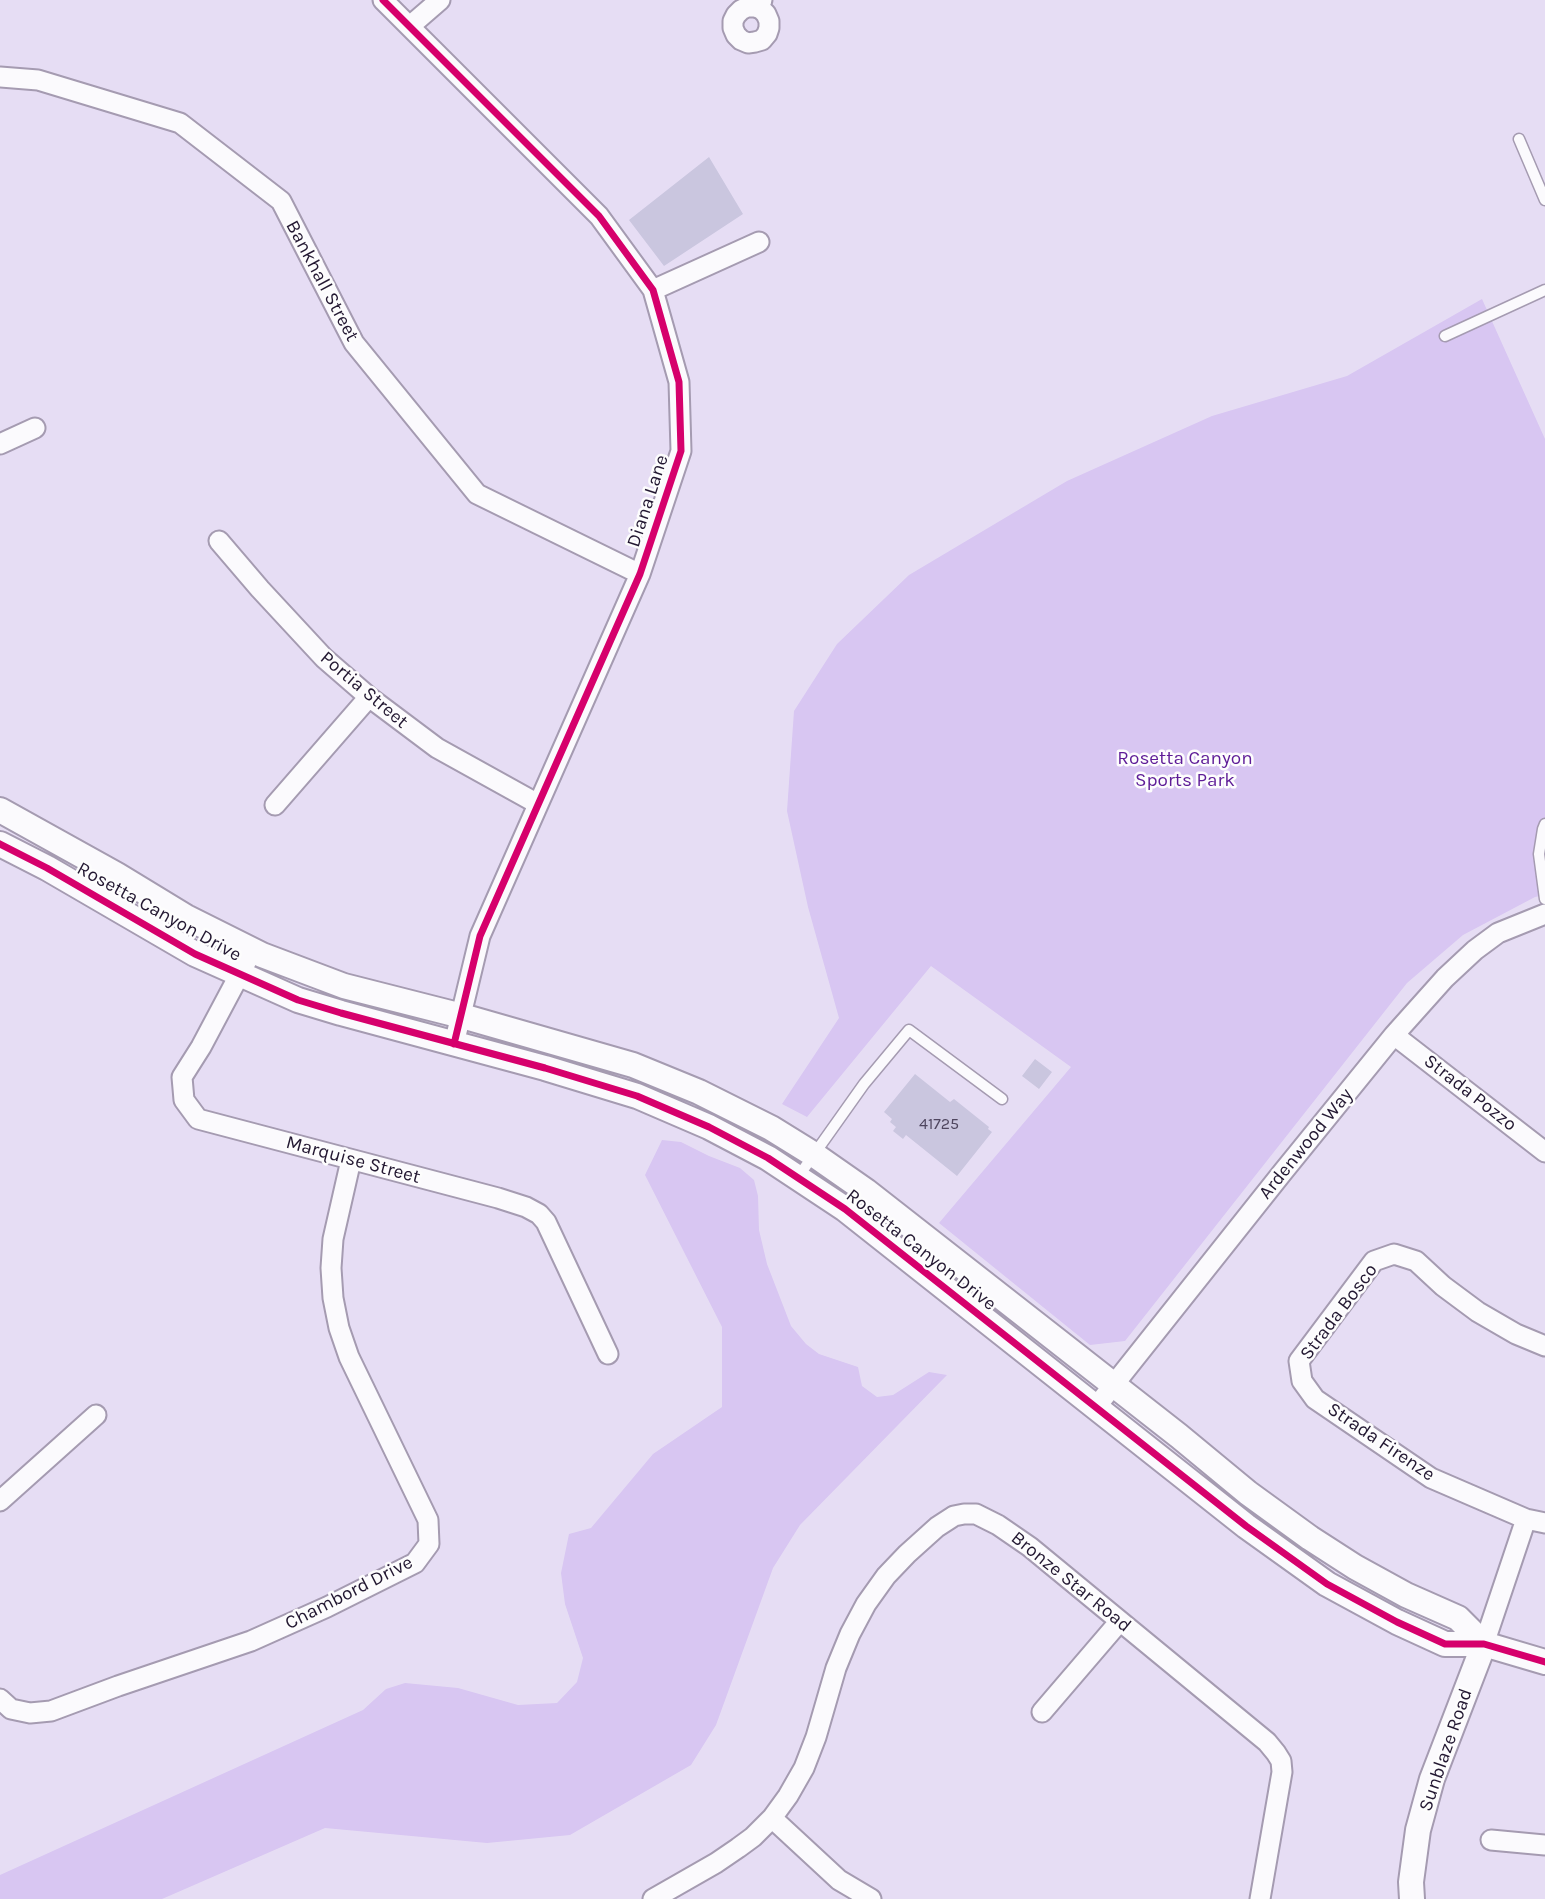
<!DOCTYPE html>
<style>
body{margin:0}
canvas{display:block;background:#e6ddf4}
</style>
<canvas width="1545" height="1899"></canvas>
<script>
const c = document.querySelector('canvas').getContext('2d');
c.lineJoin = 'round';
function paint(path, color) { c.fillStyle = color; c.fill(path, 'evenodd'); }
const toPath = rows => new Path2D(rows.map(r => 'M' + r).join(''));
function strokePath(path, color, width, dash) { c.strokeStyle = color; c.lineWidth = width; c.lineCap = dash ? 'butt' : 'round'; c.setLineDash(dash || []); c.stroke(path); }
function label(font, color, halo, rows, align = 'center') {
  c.font = font + ' Karla,sans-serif'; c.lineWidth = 5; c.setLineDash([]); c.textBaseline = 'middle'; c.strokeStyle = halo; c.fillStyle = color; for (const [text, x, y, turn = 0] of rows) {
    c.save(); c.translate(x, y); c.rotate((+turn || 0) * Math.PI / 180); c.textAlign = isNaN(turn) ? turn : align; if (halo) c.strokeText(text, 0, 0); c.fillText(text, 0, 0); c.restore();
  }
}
paint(toPath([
 [1482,299,1545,439,1545,895,1535,897,1463,935,1407,983,1125,1341,1090,1345,939,1223,1071,1067,931,966,807,1117,782,1104,839,1018,808,907,787,811,794,711,837,644,909,575,1067,481,1212,416,1347,376],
 [662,1140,681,1142,709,1156,740,1168,754,1180,758,1196,759,1230,767,1264,791,1326,806,1344,819,1354,858,1367,862,1386,877,1397,893,1395,929,1372,947,1375,800,1525,773,1568,716,1725,691,1765,570,1835,487,1843,325,1828,162,1899,0,1899,0,1875,363,1710,386,1689,405,1683,458,1688,518,1705,557,1703,577,1682,583,1658,565,1604,561,1573,569,1534,591,1528,653,1454,722,1407,722,1327,645,1175]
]), '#d8c6f2');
paint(toPath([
 [709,157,743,214,664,266,629,220],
 [1035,1059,1052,1072,1039,1089,1022,1076],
 [915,1074,950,1102,954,1099,989,1127,988,1129,992,1132,957,1176,906,1135,903,1139,893,1131,896,1127,890,1122,892,1119,884,1112]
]), '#cac6df');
const service = toPath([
 [1519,139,1545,200],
 [1445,336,1545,290],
 [1545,824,1543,829,1539,854,1545,899],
 [798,1177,864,1084,909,1030,1002,1099]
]);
const minor = toPath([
 [383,0,599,216,653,290,679,382,681,451,640,574,480,936,454,1044],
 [755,7,761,9,766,14,769,21,769,28,767,34,762,40,755,42,748,43,741,40,736,35,733,28,733,21,736,15,741,10,747,7,755,7,762,0],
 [410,26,440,0],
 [0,77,38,80,180,123,281,201,354,343,477,494,640,574],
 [653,290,759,242],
 [0,444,35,428],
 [219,541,260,589,324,658,369,697,437,748,538,804],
 [275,805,369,697],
 [252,951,201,1047,182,1077,184,1100,198,1119,498,1198,526,1207,539,1214,546,1222,608,1354],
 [1394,1035,1545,1152],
 [1545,1346,1516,1334,1478,1312,1443,1286,1416,1261,1394,1254,1374,1261,1299,1361,1302,1381,1315,1399,1431,1478,1526,1519,1545,1523],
 [1096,1407,1282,1173,1394,1035,1445,978,1475,950,1498,933,1545,914],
 [0,1501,96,1415],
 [1484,1644,1526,1519],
 [0,1699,11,1709,30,1713,51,1711,118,1686,251,1641,327,1607,415,1563,429,1544,428,1520,349,1357,339,1328,333,1298,331,1268,333,1239,351,1160],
 [1042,1712,1120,1621],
 [772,1818,839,1880,871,1899],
 [1491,1840,1545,1845],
 [653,1899,716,1863,738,1848,753,1837,772,1818,788,1796,804,1768,816,1737,836,1668,850,1634,866,1604,886,1576,907,1554,937,1527,954,1516,964,1514,976,1514,998,1525,1030,1547,1267,1742,1276,1753,1281,1761,1282,1772,1260,1899]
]);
const tertiary = toPath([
 [0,810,117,875,186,917,262,955,344,986,462,1016,633,1065,699,1092,771,1128,813,1154,866,1191,1179,1436,1248,1493,1310,1538,1355,1567,1406,1595,1458,1618,1484,1644],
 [0,844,47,868,195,954,298,1000,341,1013,545,1068,637,1096,709,1127,768,1158,845,1209,1246,1526,1327,1584,1397,1622,1445,1644,1484,1644,1545,1662],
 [1412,1899,1411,1882,1418,1830,1432,1779,1484,1644]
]);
strokePath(service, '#a59bb1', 13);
strokePath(minor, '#a59bb1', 23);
strokePath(tertiary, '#a59bb1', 28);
strokePath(service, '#fbfafd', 10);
strokePath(minor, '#fbfafd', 19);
strokePath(tertiary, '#fbfafd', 24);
strokePath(toPath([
 [383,0,599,216,653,290,679,382,681,451,640,574,480,936,454,1044],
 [0,844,47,868,195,954,298,1000,341,1013,545,1068,637,1096,709,1127,768,1158,845,1209,1246,1526,1327,1584,1397,1622,1445,1644,1484,1644,1545,1662]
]), '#d6006c', 7);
label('16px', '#4f465f', null, [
 ["41725",939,1124]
]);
label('19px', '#221731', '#fdfdfd', [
 ["Bankhall Street",322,281,62],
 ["Diana Lane",648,501,-72],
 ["Portia Street",364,690,40],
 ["Rosetta Canyon Drive",159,912,29],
 ["Strada Pozzo",1470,1093,38],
 ["Ardenwood Way",1306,1144,-51],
 ["Marquise Street",353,1160,15],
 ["Rosetta Canyon Drive",921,1250,38],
 ["Strada Bosco",1339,1312,-53],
 ["Strada Firenze",1381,1442,34],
 ["Bronze Star Road",1071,1582,39],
 ["Chambord Drive",349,1593,-27],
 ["Sunblaze Road",1446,1750,-71]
]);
label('19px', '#5e1c97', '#fdfdfd', [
 ["Rosetta Canyon",1185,759],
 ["Sports Park",1185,781]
]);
</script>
